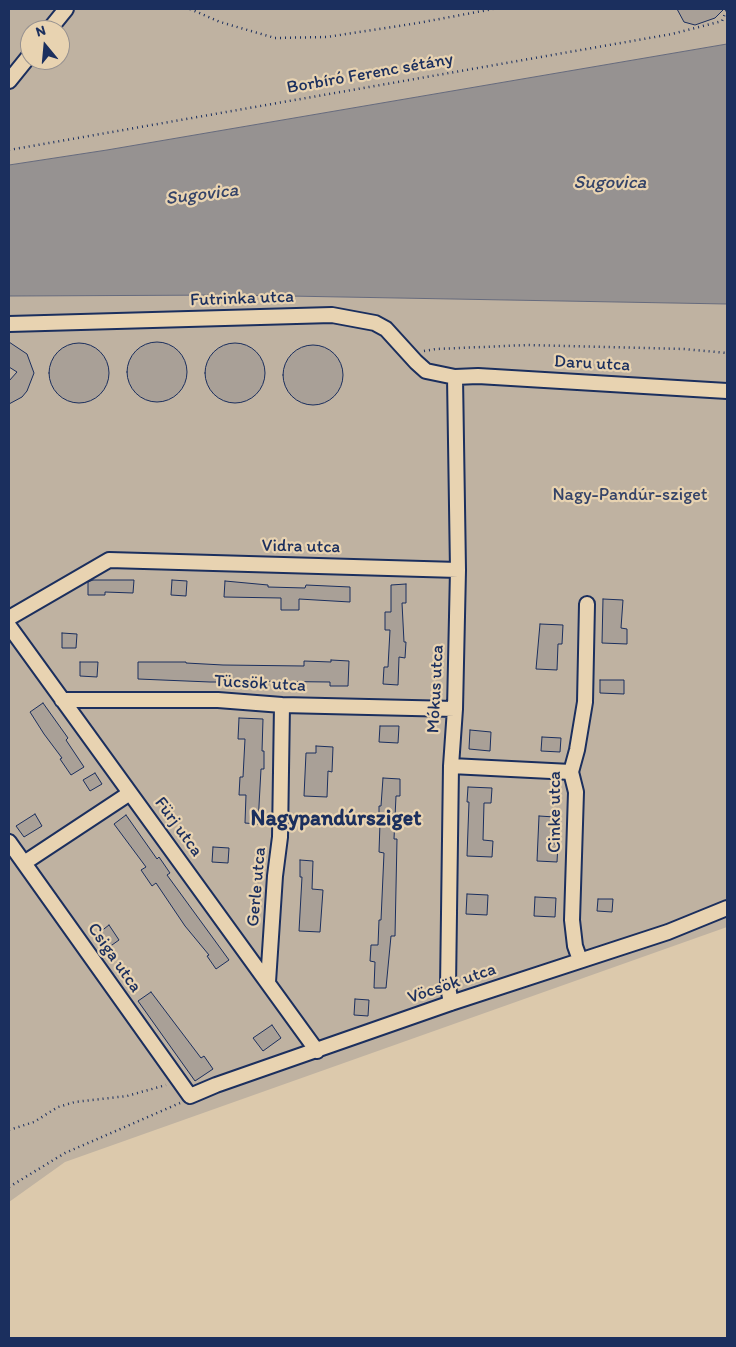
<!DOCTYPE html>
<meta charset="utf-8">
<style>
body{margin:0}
#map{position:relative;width:736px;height:1347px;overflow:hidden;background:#dcc9ac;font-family:Itim,sans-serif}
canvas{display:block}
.frame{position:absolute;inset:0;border:10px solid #1b2f5e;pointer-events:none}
.north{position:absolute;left:20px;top:20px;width:50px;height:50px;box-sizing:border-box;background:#e8d3b1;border:1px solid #969190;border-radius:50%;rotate:343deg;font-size:14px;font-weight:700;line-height:20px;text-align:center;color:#1b2f5e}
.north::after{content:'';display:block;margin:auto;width:18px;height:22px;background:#1b2f5e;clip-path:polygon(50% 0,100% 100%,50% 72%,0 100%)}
</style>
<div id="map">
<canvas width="736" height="1347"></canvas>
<div class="frame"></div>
<div class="north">N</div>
</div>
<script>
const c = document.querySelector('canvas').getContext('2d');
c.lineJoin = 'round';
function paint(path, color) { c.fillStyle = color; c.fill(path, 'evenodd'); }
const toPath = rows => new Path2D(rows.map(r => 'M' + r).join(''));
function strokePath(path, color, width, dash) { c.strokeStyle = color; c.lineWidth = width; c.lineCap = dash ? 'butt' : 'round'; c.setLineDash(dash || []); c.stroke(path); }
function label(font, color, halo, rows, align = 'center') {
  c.font = font + ' Itim,sans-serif'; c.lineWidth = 4.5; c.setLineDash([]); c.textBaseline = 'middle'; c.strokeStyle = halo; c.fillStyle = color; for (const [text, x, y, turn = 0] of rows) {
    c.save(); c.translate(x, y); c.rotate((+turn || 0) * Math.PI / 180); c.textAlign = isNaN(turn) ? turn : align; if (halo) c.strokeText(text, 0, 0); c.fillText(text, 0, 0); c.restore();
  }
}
paint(toPath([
 [9,9,727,9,727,44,107,150,9,165],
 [30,30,60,30,60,60,30,60],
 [233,295,727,304,727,927,65,1162,9,1202,9,296]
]), '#bfb2a1');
const water = toPath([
 [727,44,727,304,233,295,9,296,9,165,107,150,727,44]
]);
paint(water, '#969291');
strokePath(water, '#656a7d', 1);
const building = toPath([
 [677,9,724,9,715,18,695,25,684,22,677,9],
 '127 372a30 30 0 1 1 60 0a30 30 0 1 1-60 0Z',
 [9,342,27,354,34,373,27,391,22,397,9,404,9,381,17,372,9,367,9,342],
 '49 373a30 30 0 1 1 60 0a30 30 0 1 1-60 0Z',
 '205 373a30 30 0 1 1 60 0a30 30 0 1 1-60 0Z',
 '283 375a30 30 0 1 1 60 0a30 30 0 1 1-60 0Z',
 [93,580,134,580,133,593,105,592,105,595,88,595,88,582,93,580],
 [172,580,187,581,186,596,171,595,172,580],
 [225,581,268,585,268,587,305,588,306,585,350,587,350,602,299,599,299,610,281,610,281,598,224,597,225,581],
 [406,584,406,603,402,603,404,642,406,642,405,658,399,657,398,685,383,684,384,667,388,667,390,630,385,630,385,612,391,612,391,585,406,584],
 [603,599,623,600,621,628,627,629,627,644,602,643,603,599],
 [540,624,563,625,562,644,558,644,557,670,536,669,540,624],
 [62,633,77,634,76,648,62,648,62,633],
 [331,660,349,661,348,686,330,686,330,682,238,681,238,682,210,682,138,679,138,662,186,662,186,663,223,665,304,666,304,661,331,662,331,660],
 [80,662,98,662,97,677,80,676,80,662],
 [600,680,624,680,624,694,600,693,600,680],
 [43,703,68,738,66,740,84,767,71,775,60,759,62,758,44,734,30,712,43,703],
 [239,718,263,719,262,751,264,751,264,769,261,769,258,824,245,823,246,795,239,795,240,777,243,777,245,739,238,739,239,718],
 [380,726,399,726,398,743,379,742,380,726],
 [470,730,491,732,490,751,469,749,470,730],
 [542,737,561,738,560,752,541,751,542,737],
 [316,746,333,747,332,772,328,771,327,797,304,796,306,753,316,753,316,746],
 [95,773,102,784,90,791,83,780,95,773],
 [383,778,400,779,400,796,396,796,394,839,397,839,395,936,391,936,386,988,374,988,375,962,370,961,371,945,378,945,379,920,381,920,384,853,379,852,380,823,379,823,379,806,381,806,383,778],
 [468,787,492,788,491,803,484,803,483,840,493,841,492,857,467,856,469,802,467,802,468,787],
 [35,814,42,826,24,837,16,826,35,814],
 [126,815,157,859,159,857,170,873,167,875,229,960,216,969,207,956,209,955,185,926,156,883,152,886,141,870,146,867,114,824,126,815],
 [539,816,555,817,554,844,558,844,557,862,537,861,539,816],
 [213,847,229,848,228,863,212,862,213,847],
 [300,860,313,861,312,889,323,890,320,932,299,931,302,877,300,877,300,860],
 [467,894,488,895,487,915,466,914,467,894],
 [535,897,556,898,555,917,534,916,535,897],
 [598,899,613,899,612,912,597,911,598,899],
 [109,925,119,940,105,950,95,936,109,925],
 [151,992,201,1058,204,1056,213,1069,195,1081,138,1001,151,992],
 [355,999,369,1000,368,1016,354,1015,355,999],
 [272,1025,281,1038,263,1051,253,1038,272,1025]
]);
paint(building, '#a9a097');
strokePath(building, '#1b2f5e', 1);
const minor = toPath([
 [49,30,66,9],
 [9,81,30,55],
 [9,324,332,315,375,323,386,329,416,362,426,371,455,377,478,376,727,391],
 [9,618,109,560,458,570],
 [9,626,317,1051],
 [62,700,218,700,282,705,455,709],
 [451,766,571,772],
 [9,842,190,1096,216,1085,451,1003,668,932,727,908],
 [24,863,130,793],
 [580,960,575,946,572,920,576,792,571,772,577,750,585,702,587,604],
 [268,982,275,876,280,837,282,705],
 [451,1003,448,987,451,766,455,709,458,570,455,377]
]);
strokePath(minor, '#1b2f5e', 18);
strokePath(toPath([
 [190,9,220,22,275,38,327,37,418,23,493,9],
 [9,150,672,34,722,21,727,9],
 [424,351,436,349,528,345,684,349,727,353],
 [9,1130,34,1122,58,1107,75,1102,127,1096,166,1085],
 [9,1187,65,1153,180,1103]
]), '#1b2f5e', 2.5, [1, 4]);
strokePath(minor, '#e8d3b1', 14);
label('18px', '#1b2f5e', '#e8d3b1', [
 ["Borbíró Ferenc sétány",370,74,-10],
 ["Futrinka utca",242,299,-2],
 ["Daru utca",592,364,3],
 ["Vidra utca",301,547,1],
 ["Tücsök utca",260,684,3],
 ["Mókus utca",436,689,-87],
 ["Cinke utca",555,812,-90],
 ["Fürj utca",178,827,54],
 ["Gerle utca",257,887,-85],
 ["Csiga utca",114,958,55],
 ["Vöcsök utca",452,984,-19]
]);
label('18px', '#344368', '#e8d3b1', [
 ["Nagy-Pandúr-sziget",630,495]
]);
label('italic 19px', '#344368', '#e8d3b1', [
 ["Sugovica",610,183],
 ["Sugovica",202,195,-7]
]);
label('bold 22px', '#1b2f5e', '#e8d3b1', [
 ["Nagypandúrsziget",336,819]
]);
</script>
